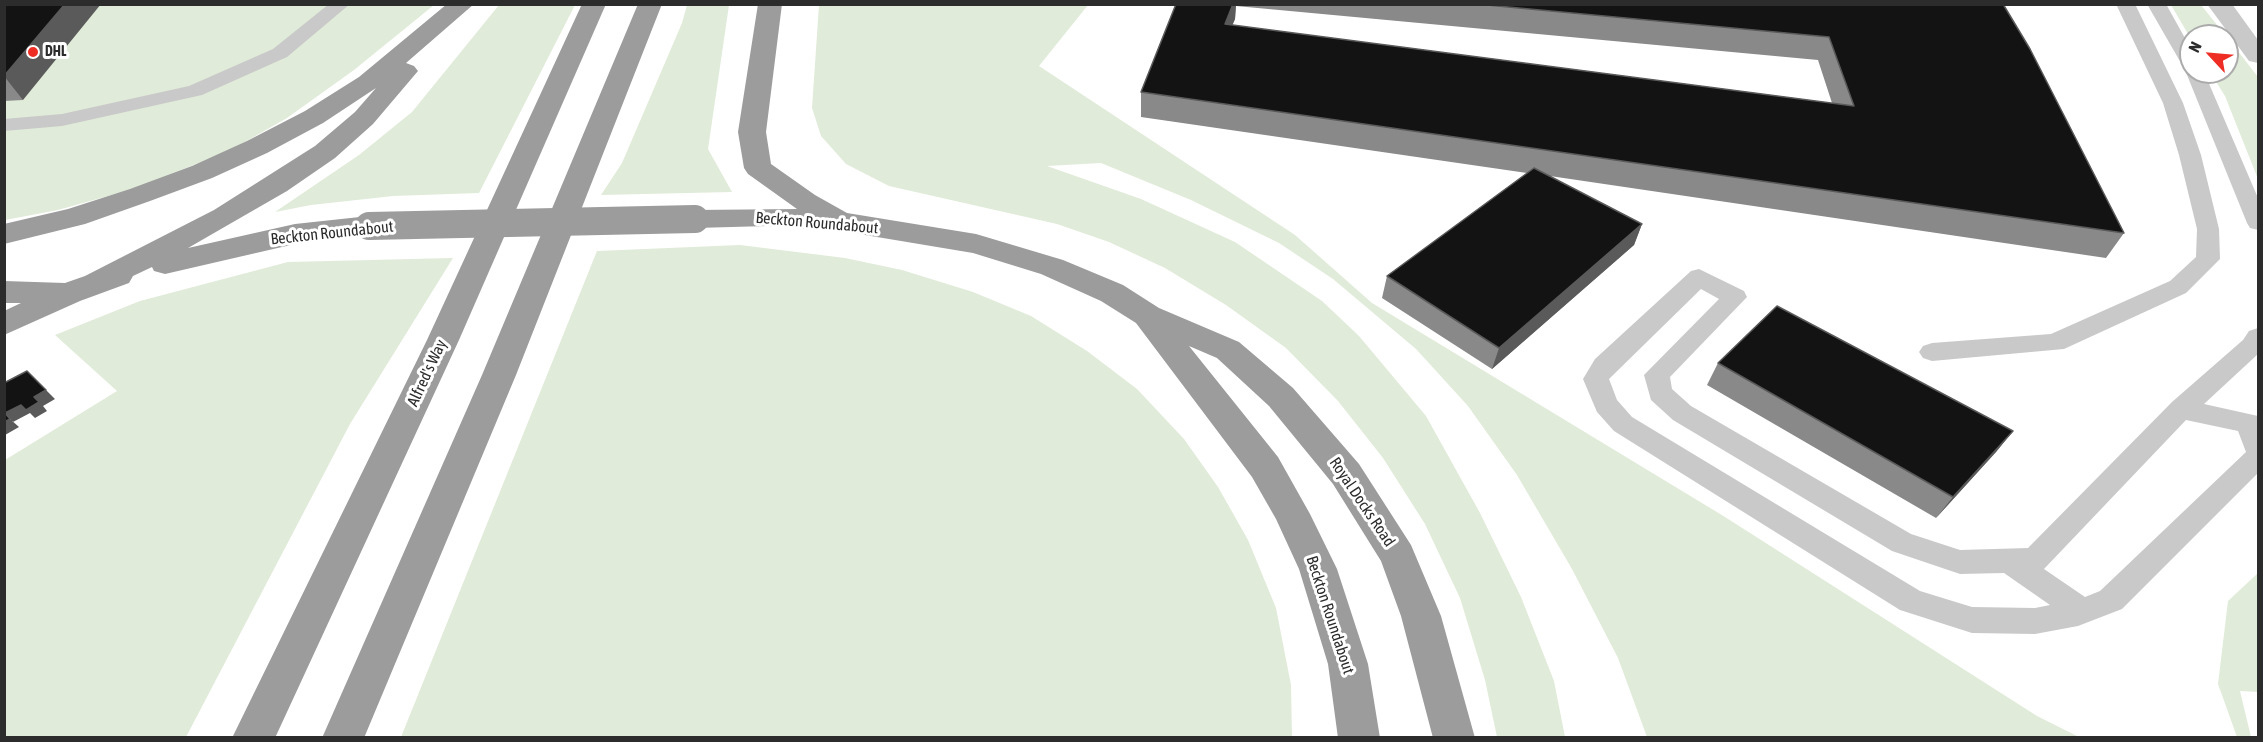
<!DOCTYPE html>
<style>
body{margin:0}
#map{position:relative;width:2263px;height:742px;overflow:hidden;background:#fff;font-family:"Asap Condensed",sans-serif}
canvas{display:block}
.frame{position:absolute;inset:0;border:6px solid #2c2c2c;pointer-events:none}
.north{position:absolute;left:2179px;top:24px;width:60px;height:60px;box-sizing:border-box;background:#fff;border:2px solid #ababab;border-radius:50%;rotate:296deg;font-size:16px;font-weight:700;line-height:24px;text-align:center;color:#2c2c2c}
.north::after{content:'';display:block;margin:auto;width:21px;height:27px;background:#ee2e24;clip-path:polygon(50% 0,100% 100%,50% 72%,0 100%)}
</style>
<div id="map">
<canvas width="2263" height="742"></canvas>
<div class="frame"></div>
<div class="north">N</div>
</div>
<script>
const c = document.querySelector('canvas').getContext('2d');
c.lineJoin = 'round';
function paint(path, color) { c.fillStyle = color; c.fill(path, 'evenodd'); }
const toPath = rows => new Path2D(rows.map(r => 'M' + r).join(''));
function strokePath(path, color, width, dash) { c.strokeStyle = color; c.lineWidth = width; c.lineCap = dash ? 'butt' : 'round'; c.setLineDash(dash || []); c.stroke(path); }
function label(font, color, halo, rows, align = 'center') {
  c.font = font + ' "Asap Condensed",sans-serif'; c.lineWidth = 6; c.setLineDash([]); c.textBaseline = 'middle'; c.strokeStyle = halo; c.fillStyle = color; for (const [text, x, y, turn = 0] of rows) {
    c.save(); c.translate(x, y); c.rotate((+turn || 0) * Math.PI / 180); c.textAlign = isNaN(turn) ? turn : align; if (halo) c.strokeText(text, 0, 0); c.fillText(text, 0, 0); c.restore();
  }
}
paint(toPath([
 [5,5,434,5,354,70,287,118,229,151,133,189,58,210,5,220],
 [499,5,575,5,479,193,393,196,311,205,275,212,359,155,412,112],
 [687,5,729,5,708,149,732,192,601,195,622,163,682,23],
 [819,5,1088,5,1039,66,1295,235,1372,303,1725,517,2037,716,2079,737,1647,737,1618,658,1572,569,1517,475,1468,406,1416,349,1333,279,1279,243,1191,200,1101,163,1047,166,1141,199,1235,242,1322,301,1359,336,1426,416,1480,513,1521,597,1554,681,1565,737,1497,737,1485,680,1460,598,1425,524,1383,458,1338,401,1286,348,1226,305,1165,268,1109,242,1057,224,889,186,846,164,821,136,812,108],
 [2171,5,2201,5,2226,36,2191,36,2191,39],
 [2227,37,2258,77,2258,179,2225,96,2210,72,2227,72],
 [740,245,845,258,902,270,973,292,1031,316,1087,351,1137,389,1184,439,1218,487,1248,540,1276,608,1291,685,1292,737,401,737,597,251],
 [453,258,350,424,186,737,5,737,5,460,117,391,55,335,140,301,288,262],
 [2258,573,2258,692,2240,691,2251,737,2237,737,2218,684,2228,601]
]), '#e0ebd9');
paint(toPath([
 [329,4,350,4,287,57,202,95,62,126,4,131,4,119,62,114,189,86,273,49,329,4],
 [2116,4,2135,4,2183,103,2201,155,2219,229,2220,259,2186,293,2064,349,1932,361,1923,358,1919,352,1923,346,1932,343,2051,334,2170,281,2196,257,2197,229,2179,155,2163,103,2116,4],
 [2147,4,2166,4,2191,49,2191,72,2204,72,2258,198,2258,230,2250,228,2247,223,2185,70,2147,4],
 [1699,269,1744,291,1747,297,1670,377,1672,389,1691,406,1911,534,1960,550,2028,548,2172,402,2243,340,2249,331,2258,328,2258,354,2204,404,2258,416,2258,473,2122,609,2078,626,2035,634,1972,633,1900,610,1614,431,1597,412,1583,379,1595,359,1691,271,1699,269],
 [1701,289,1719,299,1644,375,1651,400,1673,420,1892,551,1960,574,2004,573,2050,605,2035,608,1972,607,1920,591,1632,417,1617,400,1609,379,1701,289],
 [2186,420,2238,431,2246,452,2100,591,2085,597,2044,569,2186,420]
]), '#c9c9c9');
paint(toPath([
 [2207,4,2232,4,2258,40,2258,63,2249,61,2207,4]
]), '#c9c9c9');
paint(toPath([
 [447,4,474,4,406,63,414,66,418,71,373,124,335,158,287,191,188,248,295,224,369,216,379,219,384,226,379,233,295,244,165,274,154,271,152,267,133,276,129,283,80,301,4,335,4,311,21,303,4,303,4,281,65,283,85,276,214,210,315,146,355,112,376,88,323,123,267,153,212,178,150,201,85,224,4,244,4,224,68,209,130,189,192,166,247,141,305,111,359,77,447,4],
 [582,4,606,4,459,340,275,738,232,738,427,340,582,4],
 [638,4,662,4,516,375,364,738,322,738,482,375,638,4],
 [758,4,782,4,766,132,771,164,815,195,847,213,976,234,1063,260,1123,285,1159,308,1239,342,1293,388,1359,464,1411,545,1441,616,1475,738,1433,738,1401,616,1381,561,1333,484,1269,406,1217,358,1189,346,1278,457,1310,514,1337,569,1368,664,1380,738,1338,738,1328,664,1299,569,1276,519,1252,477,1136,323,1101,301,1041,274,973,253,847,232,768,226,695,228,685,226,680,219,685,212,695,210,797,209,748,174,744,168,738,132,758,4]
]), '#9c9c9c');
strokePath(toPath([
 [369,226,695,219]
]), '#9c9c9c', 28);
paint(toPath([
 [4,4,23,100,4,101],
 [1176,4,2003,4,2124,233,2106,258,1550,176,1642,224,1634,245,1492,369,1382,298,1387,276,1527,173,1141,117,1141,92],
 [1236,6,1818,60,1832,103,1232,25,1235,19],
 [1718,363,2013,431,1996,452,1936,518,1707,385]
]), '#898989');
paint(toPath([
 [65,4,101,4,23,100,4,76],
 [1233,4,1236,4,1235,19,1223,48,1225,24],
 [1642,224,1634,245,1492,369,1499,348],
 [46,390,55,399,43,406,47,411,35,418,30,413,13,422,5,413],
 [10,419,19,427,5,435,4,422],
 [2013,431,1996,452,1936,518,1953,497]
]), '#5a5a5a');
const building = toPath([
 [4,4,65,4,4,76,4,4],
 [1176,4,1233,4,1225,24,1854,106,1829,37,1476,4,2003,4,2030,49,2124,233,1141,92,1176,4],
 [1534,168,1642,224,1499,348,1387,276,1534,168],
 [1777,306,2013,431,1953,497,1718,363,1777,306],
 [27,371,46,390,34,397,39,402,26,410,21,405,5,413,10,419,4,422,4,383,27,371]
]);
paint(building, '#131313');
strokePath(building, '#5a5a5a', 1.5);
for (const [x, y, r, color] of [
 [33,52,6,"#ee2e24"]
]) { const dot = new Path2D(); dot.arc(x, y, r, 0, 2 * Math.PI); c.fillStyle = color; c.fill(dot); strokePath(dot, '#fff', 2); }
label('bold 14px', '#2c2c2c', '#fff', [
 ["DHL",45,52]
], 'left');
label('16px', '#2c2c2c', '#fff', [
 ["Beckton Roundabout",817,223,5],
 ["Beckton Roundabout",332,233,-6],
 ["Alfred's Way",427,373,-65],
 ["Royal Docks Road",1362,502,56],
 ["Beckton Roundabout",1330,615,72]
]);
</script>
